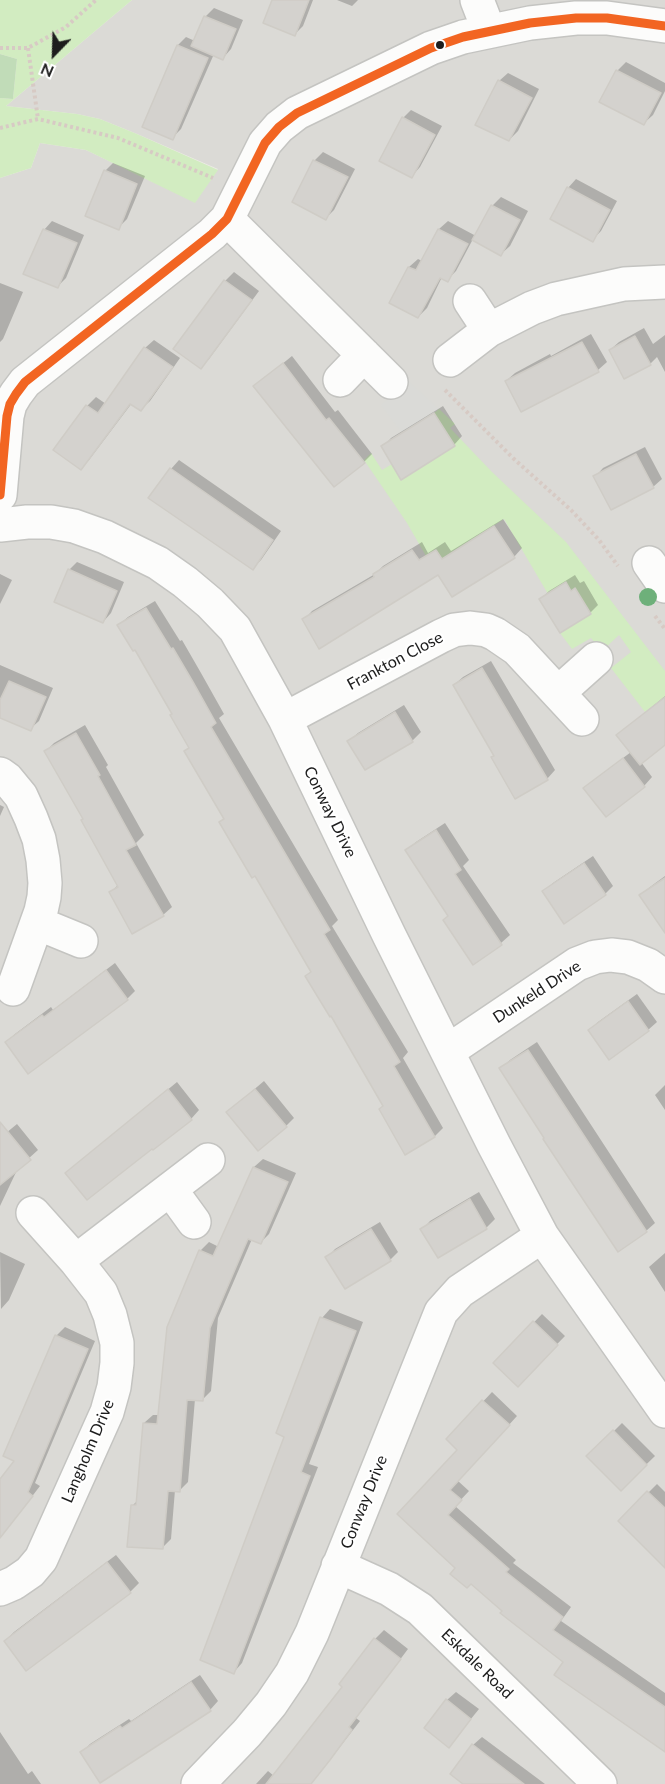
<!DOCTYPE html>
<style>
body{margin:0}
#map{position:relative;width:665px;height:1784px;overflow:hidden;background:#ecebe5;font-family:Lato,sans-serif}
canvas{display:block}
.north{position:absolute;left:24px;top:24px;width:60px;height:60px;-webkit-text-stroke:4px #fff;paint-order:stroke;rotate:203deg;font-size:16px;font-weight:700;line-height:24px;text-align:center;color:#1d1d1d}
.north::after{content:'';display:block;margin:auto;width:21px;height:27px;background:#1d1d1d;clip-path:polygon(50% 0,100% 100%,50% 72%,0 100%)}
</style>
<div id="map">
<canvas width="665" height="1784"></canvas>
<div class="north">N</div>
</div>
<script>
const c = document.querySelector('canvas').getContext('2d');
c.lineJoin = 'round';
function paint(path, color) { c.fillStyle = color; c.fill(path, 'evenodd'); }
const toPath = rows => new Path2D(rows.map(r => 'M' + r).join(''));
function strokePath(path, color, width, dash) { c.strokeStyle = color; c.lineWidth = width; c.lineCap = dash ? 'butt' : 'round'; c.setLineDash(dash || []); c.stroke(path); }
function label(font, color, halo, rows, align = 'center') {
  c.font = font + ' Lato,sans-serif'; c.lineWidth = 4.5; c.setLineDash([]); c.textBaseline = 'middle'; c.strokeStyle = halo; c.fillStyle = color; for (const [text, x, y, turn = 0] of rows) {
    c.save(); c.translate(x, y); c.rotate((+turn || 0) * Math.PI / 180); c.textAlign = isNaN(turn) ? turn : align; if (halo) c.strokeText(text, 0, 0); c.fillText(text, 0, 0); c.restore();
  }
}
paint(toPath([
 [132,0,665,0,665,1784,0,1784,0,178,31,168,40,143,86,150,195,202,218,169,137,134,100,119,77,114,6,106]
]), '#dbdad6');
paint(toPath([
 [0,0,132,0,6,106,77,114,100,119,137,134,218,170,195,203,86,150,40,143,31,168,0,178,0,98,13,99,17,59,0,54],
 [439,409,455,424,450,428,492,472,566,542,665,671,665,697,645,712,611,668,631,652,619,635,602,651,591,638,572,649,560,633,591,614,575,588,571,590,566,583,548,594,504,519,442,559,436,550,426,556,407,523,364,460,371,453,382,470,392,464,401,479,434,413]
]), '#d2ecc1');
paint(toPath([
 [0,54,17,59,13,99,0,98]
]), '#c1dcb8');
paint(toPath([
 [407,380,439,409,402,433,381,405]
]), '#dadad7');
paint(toPath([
 [274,0,313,0,303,26,295,34],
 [337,0,358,0,352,6],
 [214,8,243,20,231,49,223,58,214,54,181,129,172,138,178,45,186,37,195,41,205,17],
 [626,62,665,83,665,91,653,115,644,123,601,101,617,71],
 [508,73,539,89,518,131,509,140,499,81],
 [411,110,442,126,420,167,412,176,403,118],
 [323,152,355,169,334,210,326,218,314,161],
 [113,163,145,176,127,219,118,228,105,171],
 [576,179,617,201,601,231,592,240,568,188],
 [501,197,528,211,510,246,501,254,473,239,456,271,447,280,442,277,427,308,418,317,391,302,409,267,418,259,422,261,439,229,448,221,476,236,492,206],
 [52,221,84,235,66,278,57,287,44,230],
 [234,272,259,291,209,359,201,367,175,348,225,281],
 [0,283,23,292,3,339,0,342],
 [644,328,653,344,665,335,665,372,657,357,650,364,610,350,619,342],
 [591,334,607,362,598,370,506,381,515,373,550,354,551,356],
 [154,340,180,358,150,401,141,409,132,403,89,460,81,468,55,450,87,406,96,397,106,404,145,348],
 [292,356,335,412,338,410,372,454,364,462,255,386],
 [443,406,462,436,454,445,383,447,391,438],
 [645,447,662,479,653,487,595,477,603,468],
 [179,460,281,531,261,560,253,568,171,469],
 [503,519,522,548,514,557,439,573,304,620,312,611,375,574,383,566,422,542,428,553,445,542,451,551],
 [77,562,124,582,111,613,103,622,69,570],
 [0,574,12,580,0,604],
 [575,575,580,583,584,581,598,605,590,613,541,599,549,591],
 [155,601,180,641,182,640,201,673,224,714,219,718,338,920,332,926,408,1052,403,1058,443,1128,435,1136,406,1153,384,1105,331,1014,307,976,312,971,186,751,190,747,174,714,136,648,119,625,128,617],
 [491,661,555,770,547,779,495,755,454,685,463,677],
 [0,665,53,688,39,721,30,729,0,715],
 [665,696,665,744,641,762,652,777,644,786,585,788,594,780,631,752,618,735],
 [404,705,421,732,412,741,349,741,358,733],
 [85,725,108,765,106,767,144,835,136,843,172,907,163,915,111,892,118,885,85,818,46,751,54,743],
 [0,805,4,807,0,816],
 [445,823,469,860,463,866,510,935,501,943,473,962,450,915,407,850,416,842],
 [593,856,613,886,605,894,544,891,553,883],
 [665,876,665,918,641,895,650,887],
 [115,963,135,991,127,999,7,1042,15,1034,51,1007,53,1010],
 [637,994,657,1022,648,1030,590,1030,598,1022],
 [537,1042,655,1223,646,1231,501,1069,510,1060],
 [264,1081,294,1118,286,1126,237,1104],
 [177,1082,199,1110,191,1119,131,1120],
 [665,1085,665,1110,655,1095],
 [17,1124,38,1150,18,1168,0,1206,0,1138],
 [263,1159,296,1173,269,1234,260,1243,252,1239,218,1318,211,1391,202,1400,195,1399,188,1482,179,1491,175,1490,171,1539,162,1548,133,1505,138,1500,144,1423,153,1415,159,1415,200,1251,209,1242,219,1247,254,1167],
 [479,1192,495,1219,486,1228,438,1256,422,1230,430,1221],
 [380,1222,398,1252,390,1260,327,1258,335,1249],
 [0,1252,25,1264,9,1300,1,1309],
 [665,1253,665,1292,649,1267],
 [330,1309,363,1322,309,1464,318,1467,242,1663,234,1672,286,1436,322,1318],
 [542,1314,565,1336,518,1384,495,1363],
 [65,1327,95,1341,35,1483,40,1486,17,1516,0,1518,0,1482,16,1461,56,1336],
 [492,1392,517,1416,458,1481,469,1491,455,1506,516,1560,513,1563,571,1607,561,1621,665,1693,665,1735,565,1662,504,1611,399,1514,459,1450,448,1439],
 [622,1423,655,1456,621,1489,589,1456],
 [657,1484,665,1492,665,1566,620,1521],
 [116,1555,139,1583,130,1592,5,1641,14,1632],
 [384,1630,408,1649,356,1718,360,1721,319,1774,311,1782,298,1784,256,1784,268,1771,274,1776,344,1686,341,1684,375,1639],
 [200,1675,218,1701,210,1710,82,1752,90,1744,129,1719,131,1721],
 [456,1692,479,1709,449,1746,447,1700],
 [0,1732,28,1774,32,1771,41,1784,0,1784],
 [482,1737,545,1784,466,1784,473,1745]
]), '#0003');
const building = toPath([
 [272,0,309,0,295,36,263,23,272,0],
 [204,16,236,29,223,60,191,46,204,16],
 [177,45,208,58,173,140,142,127,177,45],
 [616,70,661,93,644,125,599,102,616,70],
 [498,80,532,98,509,141,475,125,498,80],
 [402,117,435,135,412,178,379,161,402,117],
 [313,160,348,177,326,220,292,202,313,160],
 [104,170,137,184,119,230,85,216,104,170],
 [567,187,610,210,593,242,550,219,567,187],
 [491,205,520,220,501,256,472,240,491,205],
 [43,229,77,243,58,288,23,274,43,229],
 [438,229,468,244,448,282,440,278,418,318,389,303,408,267,416,270,438,229],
 [224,280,252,300,201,369,173,349,224,280],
 [635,336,651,365,624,379,609,350,635,336],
 [582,342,599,372,521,412,505,381,582,342],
 [144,347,173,367,141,411,130,404,81,470,53,450,86,405,98,413,144,347],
 [283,363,326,420,329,418,365,463,334,487,253,386,283,363],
 [434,413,455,446,401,480,381,446,434,413],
 [636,454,654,488,611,510,593,476,636,454],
 [170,468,273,540,253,570,148,498,170,468],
 [494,526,515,558,452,597,438,575,319,649,302,619,374,577,373,574,412,550,419,560,436,550,442,559,494,526],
 [68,569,117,591,103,623,54,602,68,569],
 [566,582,571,591,575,588,591,614,560,633,539,599,566,582],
 [146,608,171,649,173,648,193,682,216,723,211,727,330,930,324,934,400,1062,394,1066,435,1137,405,1155,379,1109,383,1106,331,1016,330,1017,305,976,311,972,255,876,252,878,219,822,224,819,184,751,189,748,170,715,172,714,135,650,133,651,117,625,146,608],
 [482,668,548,780,515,799,491,757,494,756,453,685,482,668],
 [9,681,46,697,31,731,0,718,0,700,9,681],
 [665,697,665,745,640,765,616,735,665,697],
 [395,712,413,742,365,770,347,741,395,712],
 [76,733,100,775,98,776,136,845,126,850,164,916,132,934,109,892,118,887,81,820,83,819,44,751,76,733],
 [623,758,645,787,606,817,583,788,623,758],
 [436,830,461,870,455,874,502,945,473,965,443,920,448,916,405,850,436,830],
 [584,863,606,895,564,924,542,891,584,863],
 [665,878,665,933,639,895,665,878],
 [106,970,128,1000,28,1074,5,1042,42,1015,44,1017,106,970],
 [628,1001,649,1031,609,1060,588,1030,628,1001],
 [528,1050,647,1232,618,1252,543,1139,544,1138,499,1068,528,1050],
 [168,1089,192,1120,153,1150,152,1149,87,1200,65,1173,168,1089],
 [255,1089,287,1127,258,1151,226,1112,255,1089],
 [0,1122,31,1160,0,1185,0,1122],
 [253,1167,288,1182,261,1244,248,1239,210,1328,203,1401,187,1400,180,1492,168,1491,163,1549,127,1547,131,1505,136,1505,143,1423,157,1424,167,1327,199,1250,213,1256,253,1167],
 [470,1199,487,1229,438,1258,420,1229,470,1199],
 [371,1229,391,1261,345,1289,325,1257,371,1229],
 [320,1317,356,1331,301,1472,310,1476,234,1674,200,1660,284,1437,276,1433,320,1317],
 [533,1321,558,1345,518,1387,493,1363,533,1321],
 [55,1335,88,1349,28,1492,33,1496,0,1538,0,1479,14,1461,3,1456,55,1335],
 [482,1400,510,1425,450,1490,462,1500,448,1515,509,1569,506,1572,563,1617,553,1630,665,1707,665,1752,554,1675,563,1662,500,1613,502,1611,471,1584,467,1588,450,1574,455,1568,397,1514,457,1450,446,1439,482,1400],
 [613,1430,647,1465,621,1491,586,1456,613,1430],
 [647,1491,665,1508,665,1568,618,1521,647,1491],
 [107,1562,131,1593,26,1671,4,1641,107,1562],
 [374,1638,401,1659,349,1727,352,1730,330,1760,311,1784,266,1784,342,1687,339,1684,374,1638],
 [191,1682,211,1711,100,1783,80,1752,120,1726,122,1728,191,1682],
 [446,1699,471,1719,449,1748,424,1728,446,1699],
 [472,1744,524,1784,463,1784,450,1774,472,1744]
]);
paint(building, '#d4d2ce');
strokePath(building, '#cfccc6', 1.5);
const street = toPath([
 [477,0,489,31],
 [227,219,391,382],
 [470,301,489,330],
 [450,360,489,330,532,308,556,299,624,284,665,282],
 [340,380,364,355],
 [0,495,7,416,10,404,16,394,25,382,212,234,227,219,265,143,279,127,297,113,431,48,463,37,530,23,576,18,607,18,665,26],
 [0,525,27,522,51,522,74,526,105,537,158,563,185,582,210,603,235,629,285,719,389,935,494,1145,542,1236,665,1411],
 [649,563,665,586],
 [558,693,596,659],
 [285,719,441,636,454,630,470,628,486,630,495,634,517,649,582,719],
 [0,774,7,779,21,796,31,818,39,839,43,860,45,883,44,897,41,911,13,989],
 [37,923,81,941],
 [448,1051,577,964,595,957,611,955,628,957,648,965,665,977],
 [170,1189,194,1222],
 [76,1261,208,1160],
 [338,1566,389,1589,420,1609,600,1784],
 [0,1589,14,1583,30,1572,41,1559,107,1412,114,1387,117,1363,117,1343,110,1315,101,1293,76,1261,33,1213],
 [198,1784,247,1733,271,1704,292,1673,312,1633,441,1312,460,1291,542,1236]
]);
strokePath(street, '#c4c4c1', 36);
strokePath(toPath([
 [0,48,28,48,66,27,96,0],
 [28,48,38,119],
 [0,128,38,119,118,138,213,178],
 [445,390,513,458,571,510,599,540,618,566],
 [655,616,665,629]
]), '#d7cac4', 4, [3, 3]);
strokePath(street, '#fcfcfb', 33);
strokePath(toPath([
 [0,495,7,416,10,404,16,394,25,382,212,234,227,219,265,143,279,127,297,113,431,48,463,37,530,23,576,18,607,18,665,26]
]), '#f26522', 9);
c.fillStyle = '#6eb07a';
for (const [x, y] of [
 [648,597]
]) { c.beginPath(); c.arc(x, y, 9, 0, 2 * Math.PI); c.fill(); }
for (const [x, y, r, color] of [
 [440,45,5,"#1d1d1d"]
]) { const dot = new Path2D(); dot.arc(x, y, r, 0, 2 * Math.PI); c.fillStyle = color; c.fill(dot); strokePath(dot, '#fff', 2); }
label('16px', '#1d1d1d', '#fff', [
 ["Frankton Close",395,661,-28],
 ["Conway Drive",330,812,64],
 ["Dunkeld Drive",537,992,-33],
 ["Langholm Drive",88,1451,-67],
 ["Conway Drive",364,1502,-68],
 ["Eskdale Road",477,1664,44]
]);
</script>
